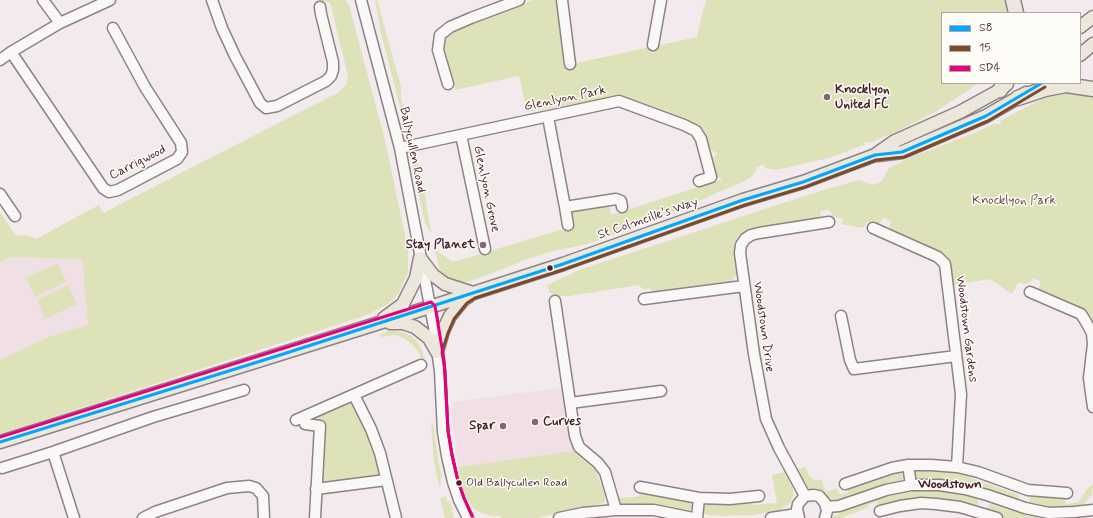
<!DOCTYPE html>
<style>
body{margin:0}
#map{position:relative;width:1093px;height:518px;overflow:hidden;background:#f2eaec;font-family:Mynerve,sans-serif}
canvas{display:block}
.legend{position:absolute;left:941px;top:12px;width:140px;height:72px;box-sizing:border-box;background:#fdfcf7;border:1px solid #b5a4a5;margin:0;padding:5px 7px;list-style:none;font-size:12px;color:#4a1f2b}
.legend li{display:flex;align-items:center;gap:8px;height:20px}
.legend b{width:20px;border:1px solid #b5a4a5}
</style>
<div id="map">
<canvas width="1093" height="518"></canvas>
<ul class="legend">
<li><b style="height:5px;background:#00a6ff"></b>S8</li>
<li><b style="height:5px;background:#7a4b2a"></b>15</li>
<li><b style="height:5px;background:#e5007d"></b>SD4</li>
</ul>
</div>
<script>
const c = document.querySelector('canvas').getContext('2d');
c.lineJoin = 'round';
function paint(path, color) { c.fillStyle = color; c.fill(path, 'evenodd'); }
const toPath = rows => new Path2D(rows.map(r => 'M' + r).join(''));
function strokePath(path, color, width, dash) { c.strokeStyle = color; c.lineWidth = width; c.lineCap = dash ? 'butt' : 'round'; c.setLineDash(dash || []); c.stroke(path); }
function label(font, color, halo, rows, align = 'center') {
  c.font = font + ' Mynerve,sans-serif'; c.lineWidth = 3; c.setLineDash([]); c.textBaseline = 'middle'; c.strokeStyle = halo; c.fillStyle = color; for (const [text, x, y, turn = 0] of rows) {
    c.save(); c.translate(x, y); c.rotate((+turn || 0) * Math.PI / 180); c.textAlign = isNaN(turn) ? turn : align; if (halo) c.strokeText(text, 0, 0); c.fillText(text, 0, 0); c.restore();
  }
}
paint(toPath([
 [11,257,82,259,88,325,48,337,0,360,0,263],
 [561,388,574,454,459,471,451,412,452,402]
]), '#f1dfe6');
paint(toPath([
 [320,0,345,0,349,5,385,140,408,250,408,272,399,293,388,304,367,315,0,434,0,360,48,337,88,325,82,259,11,257,0,263,0,212,16,236,27,235,36,239,99,205,103,213,337,93,346,85,348,76,330,2,321,4],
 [375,0,377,0,401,87,401,99,414,135,409,135,408,130,406,130,381,33],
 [533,0,556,0,558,4,563,66,697,37,703,10,707,0,1004,0,1008,13,942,13,942,83,979,83,935,112,896,132,872,142,866,142,864,143,865,145,861,146,829,158,776,170,766,168,763,165,756,167,756,171,750,178,744,181,692,204,600,240,583,245,553,251,530,258,482,277,466,282,456,282,443,274,440,270,434,248,438,252,452,261,457,261,573,226,571,215,575,211,605,205,610,208,611,215,723,179,717,177,712,161,713,158,717,154,709,148,704,136,615,97,527,112,519,76,455,90,451,72,448,69,441,46,446,37,451,33,470,24],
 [1075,90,1093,94,1093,325,1091,320,1074,305,1043,292,1039,288,1041,281,1032,278,1030,282,1026,284,1018,283,1012,294,990,279,953,285,947,258,939,252,892,231,890,227,891,221,884,218,878,225,867,222,863,228,847,225,843,225,842,218,834,217,829,210,821,211,820,217,816,220,753,228,740,234,734,243,737,274,731,282,725,284,657,293,652,291,650,288,644,290,639,285,569,296,558,296,550,293,547,285,582,269,820,191,859,180,873,185,882,181,888,169,907,159,977,132,993,124,1000,124,1001,120,1044,98,1055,94,1069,93,1074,95],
 [416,154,424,189,431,232,430,232,425,223,423,214,412,161],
 [58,263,66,282,35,297,26,278],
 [68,285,77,304,45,319,37,300],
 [388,331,396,331,405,333,413,337,418,343,423,352,425,369,419,353,413,345,402,337,395,335,382,337,379,335],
 [347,403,355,404,370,436,380,468,379,474,376,477,330,483,325,482,322,478,325,423,308,420],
 [431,423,433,423,438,459,442,478,440,479,441,485,439,486,434,461],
 [573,451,596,471,605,495,605,501,604,503,537,518,502,518,499,516,492,516,481,513,474,509,466,498,459,476,459,467],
 [805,467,810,477,816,481,821,479,826,492,836,488,840,495,847,493,850,487,898,471,901,473,903,478,901,481,878,486,836,502,828,500,813,491,807,489,794,470],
 [917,470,954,473,969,477,1019,495,1019,499,1017,501,941,481,916,479,913,477,913,471],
 [785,472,793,489,793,496,791,502,780,510,754,515,722,516,708,515,702,513,702,506,709,503,728,505,751,504,754,505,777,503,772,475],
 [1093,484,1092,494,1083,505,1052,508,1029,504,1029,499,1032,496,1062,498,1065,499,1066,504,1079,502,1086,490],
 [928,490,942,491,975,498,978,500,978,504,976,507,907,500,882,505,878,504,877,501,869,504,869,507,841,518,829,518,860,504,887,495,909,491],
 [642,493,690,502,692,506,691,509,689,511,684,511,662,507,625,504,618,502,615,498,637,497],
 [446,496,447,502,450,501,454,518,445,518,440,498],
 [991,504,1008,510,1039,518,1003,518,989,512,987,507]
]), '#dee2b8');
const minor = toPath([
 [43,0,60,23],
 [212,0,222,28,235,56,260,103,266,108,277,106,326,81,331,76,333,70,333,62,321,14,320,7],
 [361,0,400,148,434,327,440,371,443,432,447,456,453,482,459,500,468,518],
 [562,0,570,64],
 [653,45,661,0],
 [11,52,103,188,109,192,118,190,177,159,182,152,181,143,145,87,113,28],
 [0,60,11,52,60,23,110,0],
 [448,84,438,50,440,35,450,27,471,18,519,0],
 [548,117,565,207,616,199,621,201,622,207],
 [461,135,485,249],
 [400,148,619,101,684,125,696,131,701,139,711,177,699,181],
 [0,194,15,216],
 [565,207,568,225],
 [873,228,938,257,945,264,961,394,957,467],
 [1030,292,1081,314,1086,322,1092,333,1093,344,1089,378,1093,407],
 [644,299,744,286],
 [555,301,575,436,579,447,598,463,605,472,616,510],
 [841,316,850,360,854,369,956,356],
 [354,395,371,429,380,453,396,518],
 [570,403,661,391],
 [296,420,421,365],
 [305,424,320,426,315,518],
 [53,452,74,518],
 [908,465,911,485],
 [2,468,53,452,153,417,244,390],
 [845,484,892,468,908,465,931,465,957,467,978,472,1028,490,1067,493],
 [640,487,699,498,730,499,759,496],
 [316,489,386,480],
 [805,496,779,448,766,419,754,354,740,253,741,245,745,239,751,235,759,233,829,222],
 [827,507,839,506,886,490,911,485,939,485,965,489,987,495,1025,508,1049,513,1074,512,1093,510],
 [880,511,900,506,921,503,936,504,960,507,997,518],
 [143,518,155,512,227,488,249,486,256,488,263,496,264,518],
 [559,518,583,513,616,510,654,510,693,518],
 [697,518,699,498],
 [771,518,797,514],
 [799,518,797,509,798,504,805,496,814,495,819,496,825,503,827,511,825,518]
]);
const major = toPath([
 [1080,27,1093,17],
 [1080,55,1093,44],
 [878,155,902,152,907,150,986,116,1026,93],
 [420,258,433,275,445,284,473,293],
 [384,318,403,304,416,278,420,258],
 [390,323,403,323,415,327,429,338,437,352],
 [437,352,443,331,450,316,464,299,469,296],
 [0,442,430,307,563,264,743,200,803,182,875,155,895,141,960,112,1000,90,1007,84]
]);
const highway = toPath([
 [1013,0,1016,13],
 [1000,90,1004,83],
 [1018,98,1045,89,1066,85,1093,89]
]);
strokePath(minor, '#8e8285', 13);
strokePath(major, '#8e8285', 15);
strokePath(highway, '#8e8285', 17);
strokePath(minor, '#faf8f7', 10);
strokePath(major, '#ebe7db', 12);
strokePath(highway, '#ebe7db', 14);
strokePath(toPath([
 [0,442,277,356,563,264,743,200,803,182,875,155,902,152,986,116,1042,83]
]), '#00a6ff', 3);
strokePath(toPath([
 [472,516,464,498,458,481,452,455,448,431,445,371,442,352,448,333,454,319,467,303,475,298,565,269,745,205,805,187,876,160,904,157,988,121,1045,87]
]), '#7a4b2a', 3);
strokePath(toPath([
 [0,437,431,302,435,306,444,360,448,431,452,455,458,481,464,498,472,516]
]), '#e5007d', 3);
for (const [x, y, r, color] of [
 [827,97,4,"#85666f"],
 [483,245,4,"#85666f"],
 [550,268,3.5,"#4a1f2b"],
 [535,422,4,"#85666f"],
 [503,426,4,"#85666f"],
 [459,483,3.5,"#4a1f2b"]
]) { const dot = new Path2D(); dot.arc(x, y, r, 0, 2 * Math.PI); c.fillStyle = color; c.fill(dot); strokePath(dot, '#fdfcf7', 1.5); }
label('12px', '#4a1f2b', '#fdfcf7', [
 ["Old Ballycullen Road",466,483]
], 'left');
label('bold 13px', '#4a1f2b', '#fdfcf7', [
 ["Knocklyon",835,90],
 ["United FC",835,105],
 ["Stay Planet",475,245,"right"],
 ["Curves",543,422],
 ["Spar",495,426,"right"]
], 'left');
label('13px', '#4a1f2b', '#fdfcf7', [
 ["Glenlyon Park",565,99,-12],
 ["Ballycullen Road",412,150,78],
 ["Carrigwood",138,163,-27],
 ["Glenlyon Grove",486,189,78],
 ["St Colmcille's Way",648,219,-19],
 ["Woodstown Drive",763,327,82],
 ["Woodstown Gardens",966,329,83]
]);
label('13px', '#6b4e44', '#fdfcf7', [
 ["Knocklyon Park",1014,201]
]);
label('bold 14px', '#4a1f2b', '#fdfcf7', [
 ["Woodstown",950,485]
]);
</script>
